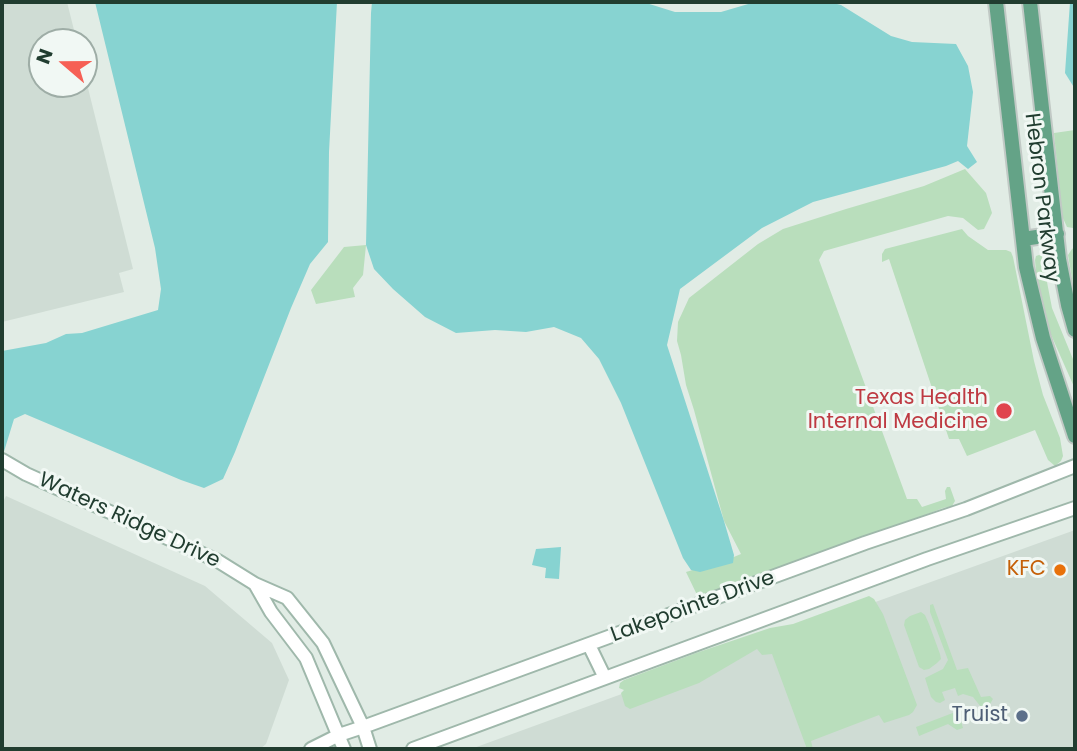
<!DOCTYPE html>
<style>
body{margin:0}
#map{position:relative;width:1077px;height:751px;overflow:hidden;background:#e1ece5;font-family:Poppins,sans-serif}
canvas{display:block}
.frame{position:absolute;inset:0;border:4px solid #213d30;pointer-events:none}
.north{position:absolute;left:28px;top:28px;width:70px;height:70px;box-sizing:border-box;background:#f1f8f4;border:2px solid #9eada6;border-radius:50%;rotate:290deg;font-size:19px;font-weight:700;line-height:28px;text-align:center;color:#213d30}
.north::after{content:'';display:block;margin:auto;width:24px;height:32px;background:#f66055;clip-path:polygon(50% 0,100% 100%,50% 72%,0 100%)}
</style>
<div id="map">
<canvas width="1077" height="751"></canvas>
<div class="frame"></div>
<div class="north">N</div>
</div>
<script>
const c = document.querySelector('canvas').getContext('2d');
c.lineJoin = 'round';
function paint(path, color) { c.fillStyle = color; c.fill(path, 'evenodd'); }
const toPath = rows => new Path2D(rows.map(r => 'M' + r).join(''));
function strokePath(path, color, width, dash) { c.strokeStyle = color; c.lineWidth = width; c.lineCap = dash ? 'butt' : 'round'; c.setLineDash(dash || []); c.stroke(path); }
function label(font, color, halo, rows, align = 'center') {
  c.font = font + ' Poppins,sans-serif'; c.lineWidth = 6; c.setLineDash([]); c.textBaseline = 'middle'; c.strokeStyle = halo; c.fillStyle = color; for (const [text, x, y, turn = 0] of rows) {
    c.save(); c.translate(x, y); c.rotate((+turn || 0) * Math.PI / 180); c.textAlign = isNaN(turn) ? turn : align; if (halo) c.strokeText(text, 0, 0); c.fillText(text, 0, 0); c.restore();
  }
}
paint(toPath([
 [2,2,67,2,77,42,42,42,42,84,84,84,84,72,133,269,119,273,124,292,2,322],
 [6,496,205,586,272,643,289,680,266,744,260,749,2,749,2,504],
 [1075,530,1075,749,471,749,745,649]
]), '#cfdcd4');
paint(toPath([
 [1075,130,1075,228,1073,228,1067,227,1062,216,1054,133],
 [965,169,986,193,992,213,984,229,978,230,963,218,948,216,824,251,819,260,907,499,917,499,922,507,946,499,945,491,947,487,950,487,955,501,952,506,943,508,871,536,699,599,686,572,729,559,741,554,724,521,694,410,686,385,681,355,677,341,678,322,689,298,758,244,783,229,846,209,924,186],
 [962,229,968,236,988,250,1006,250,1011,252,1013,257,1034,361,1043,395,1060,438,1063,456,1061,461,1055,466,1048,460,1035,430,967,456,959,439,949,439,889,259,882,262,882,254,885,249],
 [366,245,363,275,353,288,355,297,316,304,311,290,344,247],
 [1075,247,1075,296,1068,255,1072,249],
 [1039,255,1042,256,1052,308,1075,364,1075,389,1048,328,1036,272,1035,260,1036,256],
 [869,596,874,599,883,614,917,705,913,712,909,715,884,723,879,715,811,741,813,749,807,749,772,654,762,655,757,649,699,683,630,709,625,706,621,693,624,690,619,688,620,683,624,680,696,653,770,628,793,624],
 [933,604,957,670,968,668,981,697,990,696,993,699,990,704,981,707,973,697,963,694,958,696,955,688,942,692,945,700,940,703,936,702,931,697,925,678,943,669,948,660,930,612,930,605],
 [921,612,925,615,929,624,940,654,941,659,937,663,929,669,924,670,919,667,904,625,905,620,910,616],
 [958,711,963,728,957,730,948,724,919,736,916,727]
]), '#b9debc');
paint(toPath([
 [95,2,337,2,329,152,328,242,310,264,291,308,235,452,223,479,204,488,181,480,25,414,14,419,2,458,2,351,46,343,66,334,82,333,158,310,161,289,155,248],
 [372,2,643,2,675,12,721,12,755,2,829,2,841,5,891,36,912,42,956,44,968,66,973,92,967,146,977,162,968,169,958,161,946,166,813,202,762,228,680,289,667,345,724,521,734,555,733,563,700,572,691,570,683,558,621,403,599,359,581,338,554,327,526,332,495,330,456,333,425,317,393,289,374,269,366,245,371,13],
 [1070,2,1075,2,1075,89,1065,73],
 [561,547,559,579,545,578,546,568,532,565,536,549]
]), '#87d3d1');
const secondary = toPath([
 [2,460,26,474,218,561,255,584,287,598,323,643,363,727,370,749],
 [255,584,271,612,306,658,344,749],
 [589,645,605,678],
 [311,749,339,735,363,727,865,543,966,509,1075,466],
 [413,749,927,559,1075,508]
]);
const primary = toPath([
 [996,2,1026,267,1043,338,1075,436],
 [1030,2,1059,259,1068,305,1075,330],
 [1023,239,1057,234]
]);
strokePath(secondary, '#9fb8ab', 16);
strokePath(primary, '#c1c9c5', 18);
strokePath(secondary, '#fff', 12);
strokePath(primary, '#64a387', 14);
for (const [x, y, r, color] of [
 [1004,411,9,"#e0444e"],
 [1060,570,7,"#e8710a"],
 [1022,716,7,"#5c6f8a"]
]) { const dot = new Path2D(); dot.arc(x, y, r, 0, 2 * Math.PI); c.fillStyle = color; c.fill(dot); strokePath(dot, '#f1f8f4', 2.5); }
label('21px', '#213d30', '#f1f8f4', [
 ["Hebron Parkway",1041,198,83],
 ["Waters Ridge Drive",129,521,25],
 ["Lakepointe Drive",693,607,-20]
]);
label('21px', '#be3a42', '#f1f8f4', [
 ["Texas Health",988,399],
 ["Internal Medicine",988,423]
], 'right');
label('21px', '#c56008', '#f1f8f4', [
 ["KFC",1046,570]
], 'right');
label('21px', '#4e5e75', '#f1f8f4', [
 ["Truist",1008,716]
], 'right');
</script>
